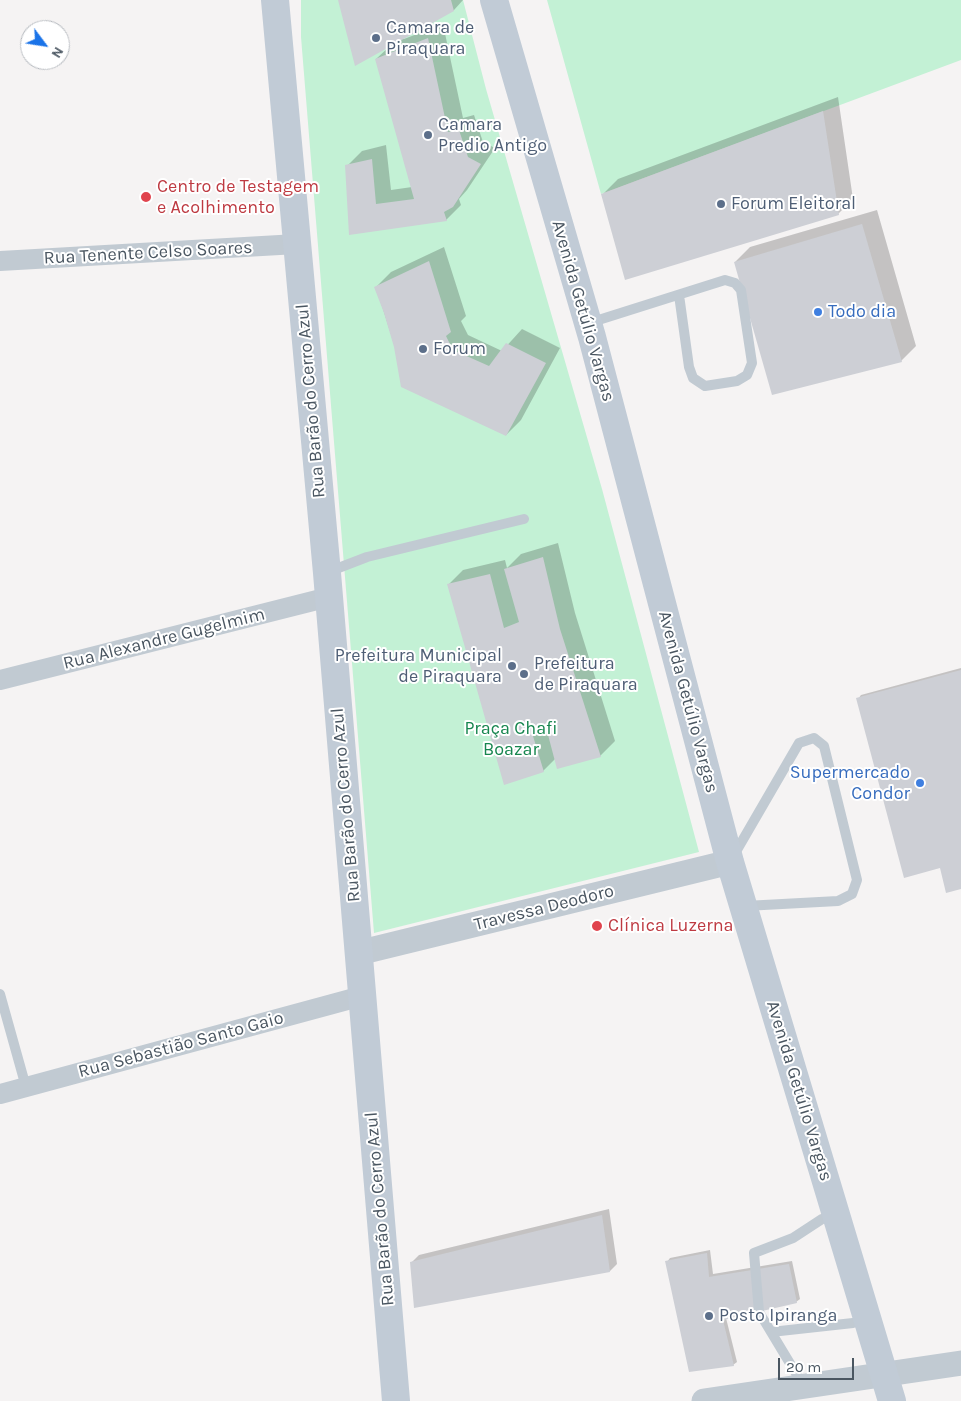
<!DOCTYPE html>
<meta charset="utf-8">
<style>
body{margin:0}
#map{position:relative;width:961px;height:1401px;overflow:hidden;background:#f5f3f3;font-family:Karla,sans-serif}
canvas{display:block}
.north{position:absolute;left:20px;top:20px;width:50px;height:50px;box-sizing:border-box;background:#fff;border:1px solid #b7bbc0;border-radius:50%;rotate:121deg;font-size:14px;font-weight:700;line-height:20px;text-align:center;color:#4a5661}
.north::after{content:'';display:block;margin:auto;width:18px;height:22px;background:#1a73e8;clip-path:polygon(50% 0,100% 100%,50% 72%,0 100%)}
.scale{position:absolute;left:778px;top:1358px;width:76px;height:22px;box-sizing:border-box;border:2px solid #4a5661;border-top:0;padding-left:6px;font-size:15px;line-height:18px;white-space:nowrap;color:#4a5661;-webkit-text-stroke:4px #fff;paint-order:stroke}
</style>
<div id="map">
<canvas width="961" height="1401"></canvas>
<div class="north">N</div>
<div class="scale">20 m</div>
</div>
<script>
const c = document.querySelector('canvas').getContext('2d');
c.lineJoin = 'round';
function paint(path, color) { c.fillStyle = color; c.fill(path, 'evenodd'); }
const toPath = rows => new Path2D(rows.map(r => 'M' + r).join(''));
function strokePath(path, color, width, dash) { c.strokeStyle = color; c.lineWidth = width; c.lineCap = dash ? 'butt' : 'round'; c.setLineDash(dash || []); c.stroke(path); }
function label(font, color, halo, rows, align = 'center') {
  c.font = font + ' Karla,sans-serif'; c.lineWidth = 4; c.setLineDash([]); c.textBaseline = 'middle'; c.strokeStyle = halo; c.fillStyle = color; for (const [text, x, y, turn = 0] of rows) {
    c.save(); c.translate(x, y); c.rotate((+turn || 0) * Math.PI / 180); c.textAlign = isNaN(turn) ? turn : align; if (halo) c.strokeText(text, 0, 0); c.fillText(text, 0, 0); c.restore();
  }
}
paint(toPath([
 [301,0,463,0,486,89,602,489,699,852,374,933,301,37],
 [547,0,961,0,961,60,601,194]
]), '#c3f1d5');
paint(toPath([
 [339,0,463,0,454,10,403,38,404,39,443,24,463,118,474,115,483,142,495,148,467,190,459,199,461,205,446,220,351,234,347,166,362,151,386,145,391,190,412,187,376,59,389,47],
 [838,97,853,199,838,214,603,194,618,179],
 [877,210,916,346,901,361,735,262,750,247],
 [444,247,466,316,461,321,468,335,502,351,522,329,560,348,521,420,506,435,395,347,376,287,391,272],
 [558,543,575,613,615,741,600,756,555,759,543,771,448,585,463,570,505,560,507,568,521,554],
 [961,668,961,888,941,867,858,699,861,695],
 [609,1209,617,1264,610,1271,411,1263,419,1255],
 [710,1250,713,1274,792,1261,800,1299,796,1302,726,1318,737,1362,733,1365,667,1262,670,1258]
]), '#0003');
paint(toPath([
 [338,0,451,0,454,11,355,66],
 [428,38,448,132,459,130,468,157,481,164,453,207,444,212,447,221,349,235,345,165,372,159,376,204,414,199,375,59],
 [823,111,839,215,625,280,601,194],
 [862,224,902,362,772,395,734,262],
 [429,261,451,332,446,336,453,350,489,366,506,343,546,363,506,436,401,387,394,347,384,313,374,287],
 [543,557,560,629,601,757,557,769,547,731,533,736,544,772,504,785,447,584,490,574,504,628,519,622,504,569],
 [961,670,961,889,946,893,940,868,904,878,856,698],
 [602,1215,610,1272,414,1308,410,1262],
 [707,1253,709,1277,789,1264,797,1303,723,1320,734,1366,689,1372,665,1261]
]), '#cdcfd5');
strokePath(toPath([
 [589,323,725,280,735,283,741,290,752,363,747,375,737,381,705,386,693,378,689,367,679,295],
 [328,572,367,557,524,519],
 [734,855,799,743,814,738,824,746,857,880,852,894,838,901,745,906],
 [0,994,26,1087],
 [771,1332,853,1323,866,1320],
 [803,1385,759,1312,754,1253,793,1238,822,1219,836,1218]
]), '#c1cad2', 10);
strokePath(toPath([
 [0,261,297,244],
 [0,680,329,597],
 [0,1094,362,996]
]), '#c1cad2', 20);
strokePath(toPath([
 [358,953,730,862],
 [704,1401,961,1363]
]), '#c1cad2', 25);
strokePath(toPath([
 [275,0,327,573,396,1401],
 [494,0,592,337,730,862,892,1401]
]), '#c1cbd6', 28);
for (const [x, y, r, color] of [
 [376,38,5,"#5c6f8a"],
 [428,135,5,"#5c6f8a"],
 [146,197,6,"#e0444e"],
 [721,204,5,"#5c6f8a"],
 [818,312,5,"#3f7fe0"],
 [423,349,5,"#5c6f8a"],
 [512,666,5,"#5c6f8a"],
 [524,674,5,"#5c6f8a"],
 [920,783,5,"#3f7fe0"],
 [597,926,6,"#e0444e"],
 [709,1316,5,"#5c6f8a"]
]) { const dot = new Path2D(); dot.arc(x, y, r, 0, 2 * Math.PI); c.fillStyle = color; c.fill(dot); strokePath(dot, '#fff', 2); }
label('18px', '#4e5e75', '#fff', [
 ["Camara de",386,28],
 ["Piraquara",386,49],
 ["Camara",438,125],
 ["Predio Antigo",438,146],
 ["Forum Eleitoral",731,204],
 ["Forum",433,349],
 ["Prefeitura Municipal",502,656,"right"],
 ["de Piraquara",502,677,"right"],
 ["Prefeitura",534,664],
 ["de Piraquara",534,685],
 ["Posto Ipiranga",719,1316]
], 'left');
label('18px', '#be3a42', '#fff', [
 ["Centro de Testagem",157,187],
 ["e Acolhimento",157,208],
 ["Clínica Luzerna",608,926]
], 'left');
label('18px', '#4a5661', '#fff', [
 ["Rua Tenente Celso Soares",148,253,-3],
 ["Avenida Getúlio Vargas",583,311,74],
 ["Rua Barão do Cerro Azul",311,401,-95],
 ["Rua Alexandre Gugelmim",164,639,-14],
 ["Avenida Getúlio Vargas",688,702,75],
 ["Rua Barão do Cerro Azul",346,805,-95],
 ["Travessa Deodoro",544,908,-14],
 ["Rua Sebastião Santo Gaio",181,1045,-15],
 ["Avenida Getúlio Vargas",799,1091,73],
 ["Rua Barão do Cerro Azul",380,1209,-95]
]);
label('18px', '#366cbe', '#fff', [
 ["Todo dia",828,312],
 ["Supermercado",910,773,"right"],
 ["Condor",910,794,"right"]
], 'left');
label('18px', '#17864f', '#fff', [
 ["Praça Chafi",511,729],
 ["Boazar",511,750]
]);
</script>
